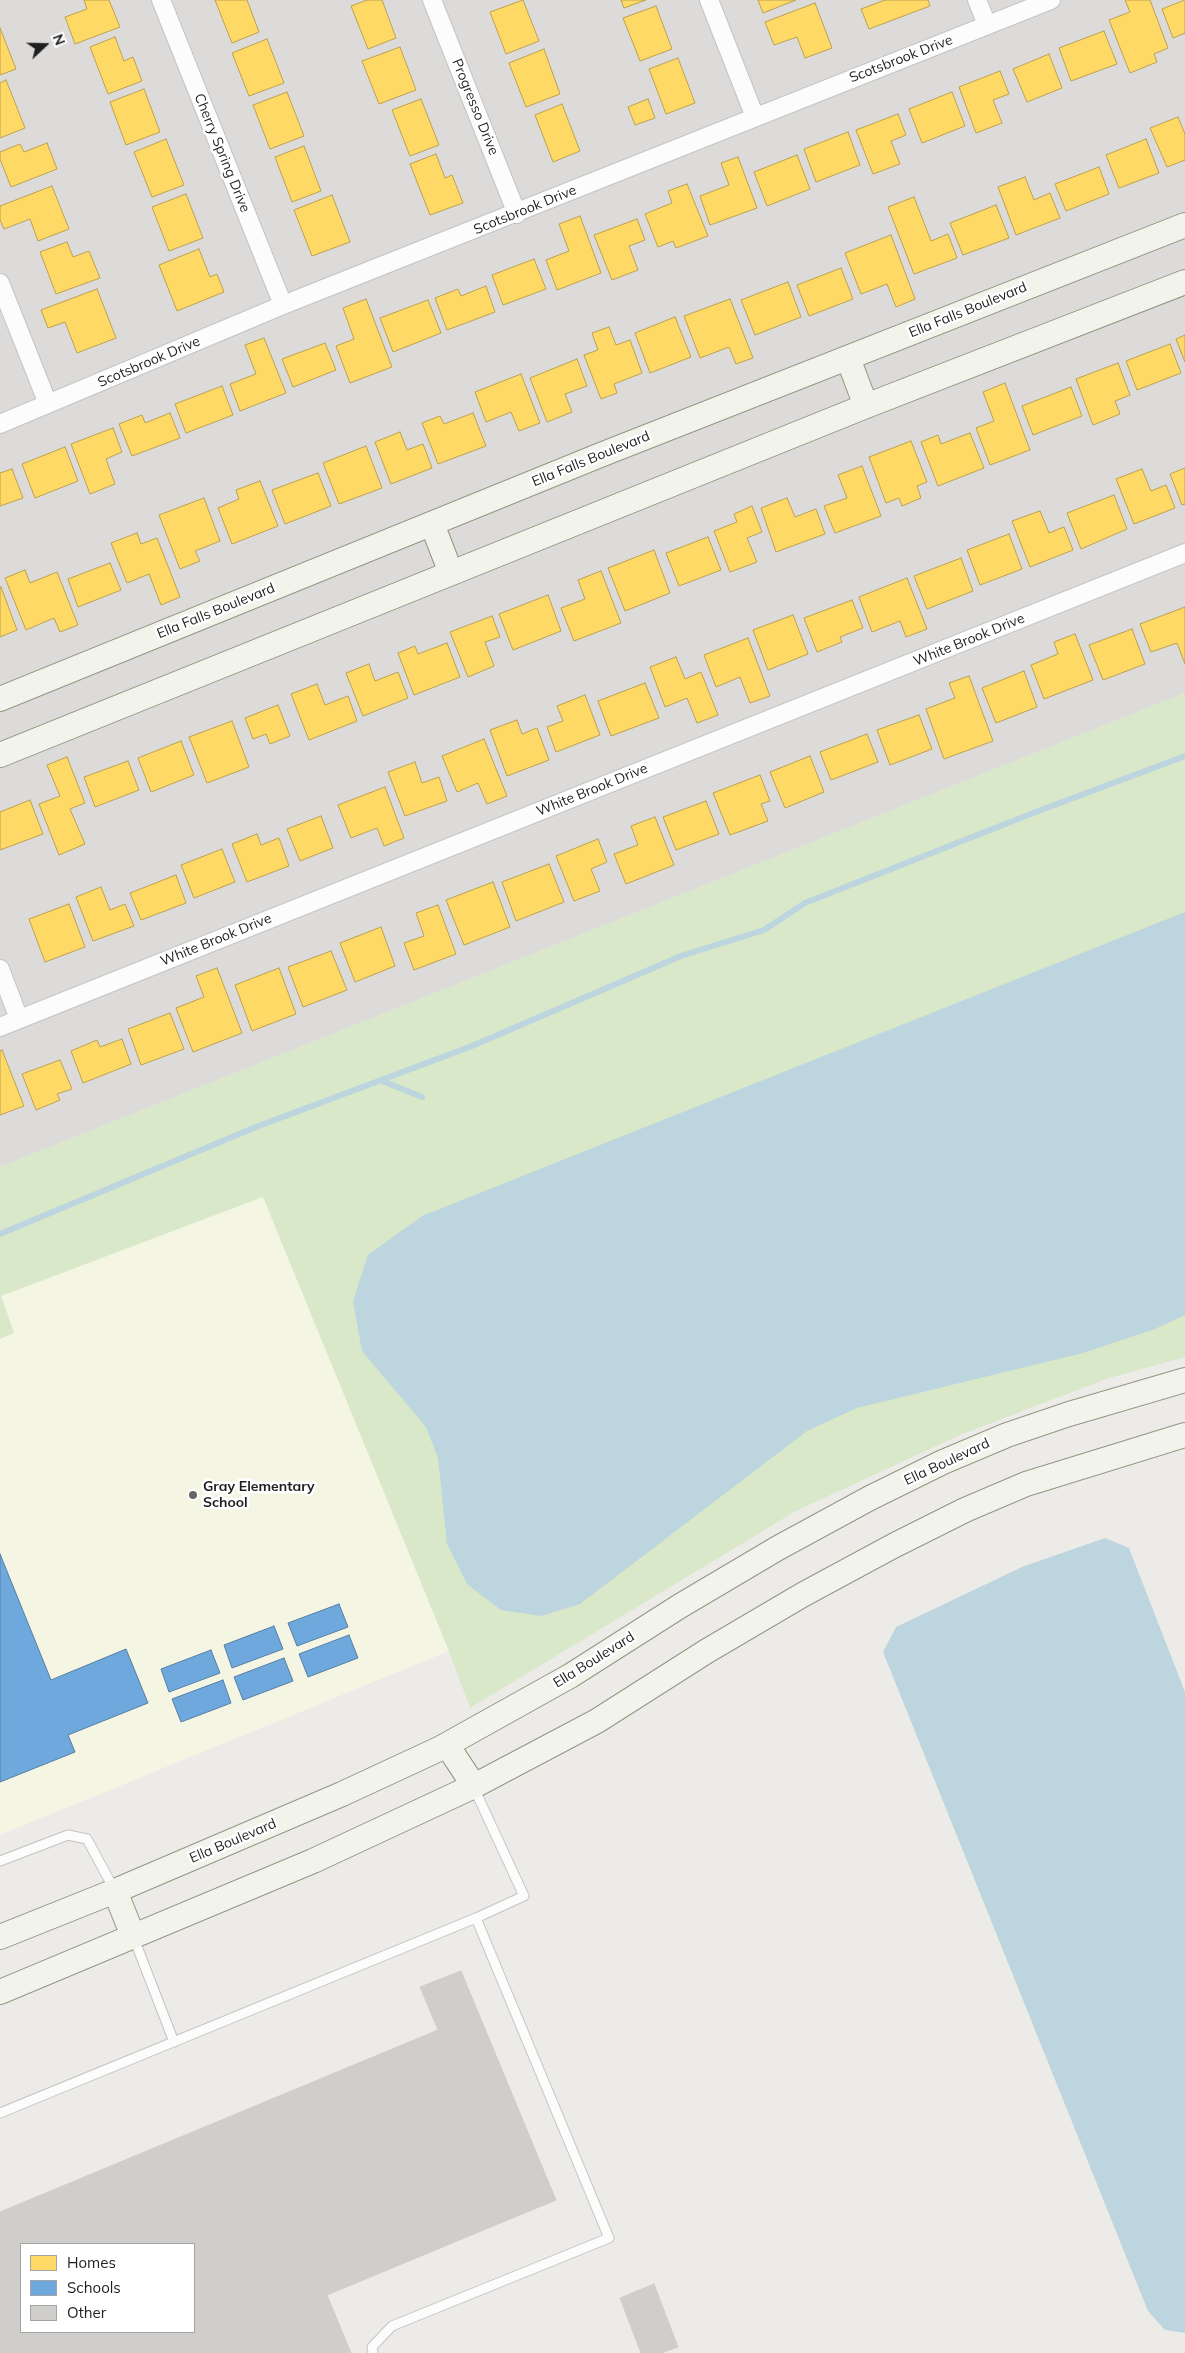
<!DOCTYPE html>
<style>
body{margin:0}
#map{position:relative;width:1185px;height:2353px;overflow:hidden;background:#edebe8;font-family:Mulish,sans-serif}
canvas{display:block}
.legend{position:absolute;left:20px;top:2243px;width:175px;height:90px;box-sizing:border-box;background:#fff;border:1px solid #a5a5a5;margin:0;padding:6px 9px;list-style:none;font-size:15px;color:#1f1f1f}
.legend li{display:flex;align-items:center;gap:10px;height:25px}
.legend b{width:25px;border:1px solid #a5a5a5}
.north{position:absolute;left:20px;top:20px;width:50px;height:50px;-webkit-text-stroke:4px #fff;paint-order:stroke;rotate:69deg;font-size:14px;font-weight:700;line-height:20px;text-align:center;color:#1f1f1f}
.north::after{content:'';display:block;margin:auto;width:18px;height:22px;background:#1f1f1f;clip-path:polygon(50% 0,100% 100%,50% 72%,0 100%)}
</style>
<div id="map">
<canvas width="1185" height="2353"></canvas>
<ul class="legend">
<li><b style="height:14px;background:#ffd966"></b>Homes</li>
<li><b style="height:14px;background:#6fa8dc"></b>Schools</li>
<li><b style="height:14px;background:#d0cecb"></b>Other</li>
</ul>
<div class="north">N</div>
</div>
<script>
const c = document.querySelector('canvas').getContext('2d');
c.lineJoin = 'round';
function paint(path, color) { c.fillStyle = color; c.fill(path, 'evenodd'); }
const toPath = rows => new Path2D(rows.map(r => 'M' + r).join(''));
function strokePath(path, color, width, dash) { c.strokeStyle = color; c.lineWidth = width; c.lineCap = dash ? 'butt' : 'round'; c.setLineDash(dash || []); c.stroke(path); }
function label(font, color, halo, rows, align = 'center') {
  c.font = font + ' Mulish,sans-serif'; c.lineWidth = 5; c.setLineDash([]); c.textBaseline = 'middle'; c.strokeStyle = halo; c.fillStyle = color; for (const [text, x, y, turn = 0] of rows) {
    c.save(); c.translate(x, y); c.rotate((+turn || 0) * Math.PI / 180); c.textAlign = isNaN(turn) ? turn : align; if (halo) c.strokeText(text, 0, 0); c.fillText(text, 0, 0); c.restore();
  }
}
paint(toPath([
 [0,0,1185,0,1185,693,0,1167]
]), '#dcdbd9');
paint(toPath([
 [263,1196,449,1651,0,1835,0,1339,14,1333,1,1296]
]), '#f5f5e4');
paint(toPath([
 [1185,693,1185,1357,1106,1379,960,1435,796,1511,470,1708,449,1651,263,1197,1,1296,14,1333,0,1339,0,1167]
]), '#d8e8c9');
paint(toPath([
 [1185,912,1185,1315,1155,1329,1083,1353,857,1408,807,1431,580,1604,541,1616,501,1610,467,1584,447,1544,438,1458,426,1427,362,1351,353,1301,368,1255,422,1216],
 [1105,1538,1129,1548,1185,1692,1185,2333,1165,2330,1148,2311,883,1652,896,1627,1022,1567]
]), '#bdd5de');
const homes = toPath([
 [84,0,109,0,120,27,75,44,65,17,87,9,84,0],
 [215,0,247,0,259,32,232,43,215,0],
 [367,0,382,0,396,38,368,49,351,6,367,0],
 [523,0,539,41,506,54,490,12,523,0],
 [621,0,646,0,624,8,621,0],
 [758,0,796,0,763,13,758,0],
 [885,0,928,0,930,6,869,29,861,9,885,0],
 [1125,0,1150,0,1168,48,1154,54,1157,62,1130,73,1109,20,1130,12,1125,0],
 [1185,0,1185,33,1173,38,1162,9,1185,0],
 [815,3,832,48,805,58,797,37,774,45,765,22,815,3],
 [656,6,672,49,640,61,623,18,656,6],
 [0,28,16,69,0,75,0,28],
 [1104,31,1117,64,1071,81,1059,48,1104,31],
 [115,37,124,61,133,57,142,81,108,94,90,47,115,37],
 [267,39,284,83,249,96,232,53,267,39],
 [400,47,416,90,379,104,362,61,400,47],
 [544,49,560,94,526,107,509,63,544,49],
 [1049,54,1062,88,1027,102,1013,69,1049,54],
 [678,58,695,103,666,114,649,69,678,58],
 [1000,71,1009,94,993,100,1002,123,976,133,959,87,1000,71],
 [6,80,25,128,0,138,0,83,6,80],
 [144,89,160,132,126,145,110,102,144,89],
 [287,92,304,136,270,149,253,105,287,92],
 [952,92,965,126,922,143,909,109,952,92],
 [421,99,439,145,410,156,392,110,421,99],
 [648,99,655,118,635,125,628,107,648,99],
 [562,104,580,151,553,162,535,115,562,104],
 [898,114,906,135,891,141,900,164,873,174,856,130,898,114],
 [1178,117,1185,134,1185,160,1167,167,1150,128,1178,117],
 [848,132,860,165,816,182,804,149,848,132],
 [166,139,184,185,152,197,134,152,166,139],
 [1146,139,1159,173,1119,188,1106,155,1146,139],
 [47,143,57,169,11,187,0,159,0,152,20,144,24,152,47,143],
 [304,146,321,191,292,202,275,157,304,146],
 [436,154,445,178,452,175,463,203,430,215,410,164,436,154],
 [797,155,810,189,767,206,754,172,797,155],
 [738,157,757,208,710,225,700,196,729,185,721,163,738,157],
 [1099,167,1109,194,1066,211,1055,184,1099,167],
 [1025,177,1034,200,1050,193,1060,218,1016,235,998,187,1025,177],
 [687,184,708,236,676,248,673,241,658,247,645,214,672,203,668,191,687,184],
 [52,186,69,229,38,241,30,219,4,229,0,220,0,206,52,186],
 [186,194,203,238,169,251,152,207,186,194],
 [332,195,350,242,312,256,294,210,332,195],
 [914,197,931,241,948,234,957,258,914,274,888,207,914,197],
 [996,205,1009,238,963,255,950,223,996,205],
 [580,216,601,273,557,290,546,260,569,251,559,224,580,216],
 [637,219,645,240,629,246,638,270,612,280,594,235,637,219],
 [891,235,915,299,896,307,887,284,861,294,845,253,891,235],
 [67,242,73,257,89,251,100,278,56,294,40,252,67,242],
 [199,249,210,277,217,274,224,292,177,311,159,265,199,249],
 [534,259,546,289,503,305,492,275,534,259],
 [841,268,853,299,809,316,797,285,841,268],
 [788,282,801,317,755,335,741,300,788,282],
 [486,286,495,312,447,330,435,298,458,289,461,296,486,286],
 [97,289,116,338,77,353,65,322,48,328,41,310,97,289],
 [366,299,392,367,350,383,336,346,354,339,343,308,366,299],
 [730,299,753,358,736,364,729,347,700,358,684,316,730,299],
 [428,300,441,333,393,352,380,318,428,300],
 [675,317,691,357,650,373,635,333,675,317],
 [609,327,616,345,630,340,642,373,614,384,617,393,601,399,584,355,598,350,592,333,609,327],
 [1185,335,1185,362,1176,339,1185,335],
 [264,338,286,393,240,411,230,384,256,374,245,345,264,338],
 [325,343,336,370,293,387,282,359,325,343],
 [1170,344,1181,373,1137,390,1126,361,1170,344],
 [577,359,587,386,565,394,572,412,547,422,530,378,577,359],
 [1118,363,1130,395,1115,401,1120,414,1093,425,1076,379,1118,363],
 [521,374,540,423,519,431,511,412,486,422,475,392,521,374],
 [1005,383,1030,450,990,465,976,428,994,421,983,392,1005,383],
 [222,386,233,415,186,433,175,404,222,386],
 [1071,387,1082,416,1033,435,1022,406,1071,387],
 [170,413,180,438,132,456,119,424,142,415,145,423,170,413],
 [473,413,486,446,438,464,422,423,440,416,444,424,473,413],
 [113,428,122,452,106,459,115,484,90,494,71,444,113,428],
 [400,432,407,450,423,444,432,468,391,484,375,442,400,432],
 [970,433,984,468,938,486,921,442,938,435,941,444,970,433],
 [911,441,927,482,917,486,921,498,902,506,899,498,886,503,869,457,911,441],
 [366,446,382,488,339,504,323,463,366,446],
 [65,447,78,481,35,498,22,464,65,447],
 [862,466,881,516,835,533,824,506,847,498,838,475,862,466],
 [1185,468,1185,504,1182,505,1170,474,1185,468],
 [12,469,23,498,0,506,0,473,12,469],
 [1142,469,1151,491,1166,485,1175,508,1134,524,1116,479,1142,469],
 [318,473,331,506,285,524,272,490,318,473],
 [260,481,278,526,232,544,218,508,239,499,236,490,260,481],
 [1114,495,1127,529,1081,549,1067,513,1114,495],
 [204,498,220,541,195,551,200,561,180,569,159,515,204,498],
 [787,498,795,517,816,509,825,534,776,552,761,508,787,498],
 [752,506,762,532,747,538,757,562,730,572,714,531,737,522,734,514,752,506],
 [1040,511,1049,533,1064,527,1073,550,1030,567,1012,521,1040,511],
 [137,533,141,544,157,538,180,597,161,605,149,574,127,583,111,543,137,533],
 [1009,534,1022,569,980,585,967,550,1009,534],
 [708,537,721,570,679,586,666,553,708,537],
 [654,550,670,593,625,611,608,568,654,550],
 [961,558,973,591,927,609,914,576,961,558],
 [110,563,121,590,78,607,68,579,110,563],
 [25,570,30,583,57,572,78,625,60,632,54,618,26,630,5,578,25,570],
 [601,571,621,623,574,641,561,608,585,599,578,580,601,571],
 [907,578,927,629,906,637,900,621,872,632,859,597,907,578],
 [1,587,17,630,0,637,0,588,1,587],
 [548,595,561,631,513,650,499,614,548,595],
 [852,600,863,628,840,637,842,642,817,652,804,618,852,600],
 [1185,607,1185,664,1177,643,1151,652,1140,624,1185,607],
 [793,615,808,654,768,670,753,630,793,615],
 [492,616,500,637,485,642,494,666,468,677,450,632,492,616],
 [1132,629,1145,664,1103,680,1089,645,1132,629],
 [1075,634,1093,680,1044,699,1031,665,1058,654,1054,642,1075,634],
 [748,638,770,696,750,703,740,677,716,687,704,655,748,638],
 [447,643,460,677,414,695,398,653,415,646,418,654,447,643],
 [676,657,685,679,701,672,718,715,697,723,687,698,665,707,650,667,676,657],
 [369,664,375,681,398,672,408,698,363,716,346,673,369,664],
 [1024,671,1037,707,996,723,982,688,1024,671],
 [969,676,993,741,944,759,926,709,955,698,949,683,969,676],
 [645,683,659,718,611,736,598,701,645,683],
 [317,684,325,705,348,696,357,721,309,740,291,694,317,684],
 [585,695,600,735,556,752,547,727,563,721,557,706,585,695],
 [278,705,290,736,270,744,266,734,253,739,245,718,278,705],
 [919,715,932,749,890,765,877,730,919,715],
 [517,720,522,734,537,728,549,760,507,776,490,730,517,720],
 [232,721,249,767,207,783,189,737,232,721],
 [867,734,878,762,831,780,820,752,867,734],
 [484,739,507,796,487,804,478,783,457,792,442,756,484,739],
 [181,741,194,775,151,792,138,758,181,741],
 [810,756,824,792,785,808,770,772,810,756],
 [67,757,85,803,70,809,85,844,59,855,39,804,60,796,47,765,67,757],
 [128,761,139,790,95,807,84,777,128,761],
 [415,762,422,783,439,777,447,801,405,816,388,772,415,762],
 [760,775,770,801,761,804,768,821,730,835,713,793,760,775],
 [385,787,404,838,384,846,377,828,351,838,338,805,385,787],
 [30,800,43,834,0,850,0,812,30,800],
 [706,801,719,834,676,850,663,817,706,801],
 [321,816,333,848,300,861,287,829,321,816],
 [655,817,674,865,626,884,614,854,638,845,631,826,655,817],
 [257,834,261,845,279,838,289,866,247,882,232,844,257,834],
 [598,839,607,862,591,869,600,891,574,901,556,856,598,839],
 [222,849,235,882,194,898,181,865,222,849],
 [549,864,564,902,516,921,502,882,549,864],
 [176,875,186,903,141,920,130,893,176,875],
 [493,882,510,927,464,945,446,900,493,882],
 [101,887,110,910,125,904,134,926,93,941,76,897,101,887],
 [69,904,85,947,45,962,29,919,69,904],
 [438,905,456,954,414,970,404,943,424,936,416,913,438,905],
 [381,927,395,966,355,982,340,943,381,927],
 [331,951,347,990,303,1007,288,967,331,951],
 [217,968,242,1033,193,1052,176,1008,204,997,196,976,217,968],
 [279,968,296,1014,252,1031,235,985,279,968],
 [170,1013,184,1049,141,1065,128,1029,170,1013],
 [122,1039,131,1064,83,1083,71,1051,97,1040,100,1047,122,1039],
 [2,1050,24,1106,0,1115,0,1051,2,1050],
 [60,1060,72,1089,57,1094,60,1100,36,1110,22,1074,60,1060]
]);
paint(homes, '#ffd966');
strokePath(homes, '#bca151', 1);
const schools = toPath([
 [0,1554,51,1680,126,1649,148,1703,68,1735,75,1752,0,1782,0,1554],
 [339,1604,348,1627,297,1646,288,1623,339,1604],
 [274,1626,283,1649,232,1668,224,1645,274,1626],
 [349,1635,358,1658,308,1677,299,1654,349,1635],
 [211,1650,220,1673,169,1692,161,1669,211,1650],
 [284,1658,293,1681,243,1700,234,1677,284,1658],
 [223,1680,231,1703,181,1722,172,1699,223,1680]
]);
paint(schools, '#6fa8dc');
strokePath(schools, '#577fa3', 1);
strokePath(toPath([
 [380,1080,422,1097],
 [0,1234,256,1127,472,1046,681,956,764,930,805,903,1033,813,1185,756]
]), '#bdd5de', 6);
const building = toPath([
 [461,1971,556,2200,327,2295,351,2353,0,2353,0,2212,438,2030,420,1987,461,1971],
 [21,2244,194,2244,194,2332,21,2332,21,2244],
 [654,2284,678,2347,661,2353,641,2353,620,2298,654,2284]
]);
paint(building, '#d0cecb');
strokePath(building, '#d0cdc9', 1);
const lane = toPath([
 [474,1788,524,1896,476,1918],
 [0,1861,68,1835,87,1839,115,1891],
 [133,1936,174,2042],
 [0,2113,476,1918,609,2238,392,2326,372,2347,373,2353]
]);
const street = toPath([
 [161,0,283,305],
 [432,0,517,214],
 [709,0,755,117],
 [977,0,987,25],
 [0,283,48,404],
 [0,424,283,305,1051,0],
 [0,969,19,1019],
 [0,1027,1185,553]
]);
const secondary = toPath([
 [848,358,866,406],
 [432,524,451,573],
 [0,699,603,454,1185,225],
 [0,755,866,406,1185,282],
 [447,1745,474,1786],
 [115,1891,133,1936],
 [0,1937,115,1891,342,1794,439,1749,570,1676,680,1606,778,1548,870,1498,943,1462,1007,1435,1069,1414,1185,1380],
 [0,1992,313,1861,474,1786,597,1721,707,1651,804,1594,895,1545,965,1510,1026,1484,1185,1435]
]);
strokePath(lane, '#c4c3c2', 11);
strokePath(street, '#c4c3c2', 20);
strokePath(secondary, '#939581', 26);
strokePath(lane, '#fcfcfc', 9);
strokePath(street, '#fcfcfc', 18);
strokePath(secondary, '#f2f3eb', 24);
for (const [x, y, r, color] of [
 [193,1495,5,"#676665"]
]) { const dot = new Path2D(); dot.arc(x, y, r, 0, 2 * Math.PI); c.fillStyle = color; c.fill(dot); strokePath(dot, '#fff', 2); }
label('14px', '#1f1f1f', '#fff', [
 ["Scotsbrook Drive",901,59,-21],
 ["Progresso Drive",475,107,68],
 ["Cherry Spring Drive",222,153,68],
 ["Scotsbrook Drive",525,210,-22],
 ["Ella Falls Boulevard",968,310,-22],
 ["Scotsbrook Drive",149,362,-23],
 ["Ella Falls Boulevard",591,459,-22],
 ["Ella Falls Boulevard",216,611,-22],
 ["White Brook Drive",969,640,-22],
 ["White Brook Drive",592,790,-22],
 ["White Brook Drive",216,940,-22],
 ["Ella Boulevard",947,1462,-25],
 ["Ella Boulevard",594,1660,-32],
 ["Ella Boulevard",233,1841,-23]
]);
label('bold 14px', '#1f1f1f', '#fff', [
 ["Gray Elementary",203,1487],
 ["School",203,1503]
], 'left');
</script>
